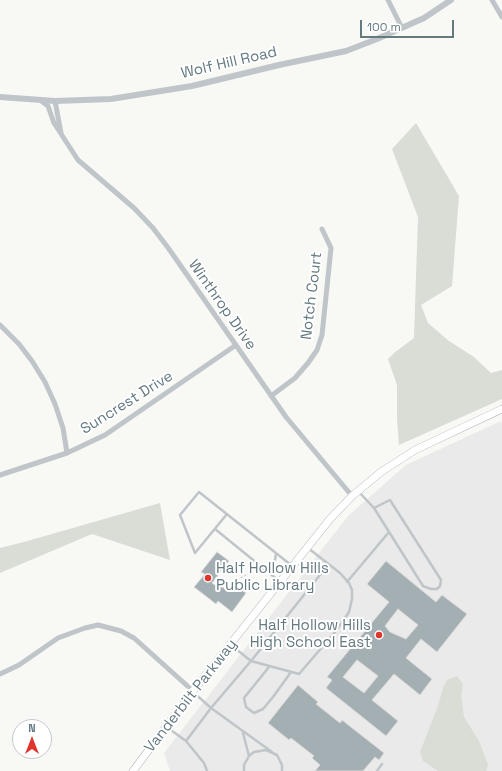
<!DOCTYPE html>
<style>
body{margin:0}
#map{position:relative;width:502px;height:771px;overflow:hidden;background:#f8f8f5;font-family:"Space Grotesk",sans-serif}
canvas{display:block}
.north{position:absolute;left:12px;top:719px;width:40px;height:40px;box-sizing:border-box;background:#fff;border:1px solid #c1c9cc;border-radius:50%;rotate:0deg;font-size:11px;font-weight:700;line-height:16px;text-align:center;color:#647980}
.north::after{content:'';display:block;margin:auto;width:14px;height:18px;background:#e0352d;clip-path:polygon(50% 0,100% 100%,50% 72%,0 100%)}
.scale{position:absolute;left:360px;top:20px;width:94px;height:18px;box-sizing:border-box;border:2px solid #647980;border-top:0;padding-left:5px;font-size:12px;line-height:14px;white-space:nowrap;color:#647980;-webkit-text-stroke:3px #fff;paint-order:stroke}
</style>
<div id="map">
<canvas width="502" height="771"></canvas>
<div class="north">N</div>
<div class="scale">100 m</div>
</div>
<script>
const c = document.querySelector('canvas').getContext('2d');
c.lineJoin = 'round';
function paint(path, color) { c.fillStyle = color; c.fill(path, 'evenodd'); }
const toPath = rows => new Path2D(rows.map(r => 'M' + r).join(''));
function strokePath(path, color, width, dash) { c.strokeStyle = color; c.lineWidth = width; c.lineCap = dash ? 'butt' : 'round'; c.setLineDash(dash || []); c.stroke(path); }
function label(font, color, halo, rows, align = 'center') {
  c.font = font + ' "Space Grotesk",sans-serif'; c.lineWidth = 4; c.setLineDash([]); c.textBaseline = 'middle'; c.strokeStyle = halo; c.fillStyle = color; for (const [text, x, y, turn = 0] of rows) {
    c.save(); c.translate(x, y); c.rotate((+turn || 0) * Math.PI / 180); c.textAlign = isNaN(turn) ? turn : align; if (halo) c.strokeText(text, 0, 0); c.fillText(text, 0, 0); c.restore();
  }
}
paint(toPath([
 [501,421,502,425,502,771,170,771,164,753,348,516,406,465]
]), '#e9eae9');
paint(toPath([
 [416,123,459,196,452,286,421,305,428,323,449,341,474,357,491,373,502,370,502,399,399,445,397,419,397,385,388,359,394,353,414,338,418,217,392,149],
 [160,503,170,560,92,534,0,573,0,548,24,542],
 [457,676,463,684,461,696,464,717,479,741,488,765,486,771,438,771,423,761,420,752,438,706,443,688,447,680]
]), '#d9ddd5');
const building = toPath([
 [217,552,229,561,212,583,219,588,221,586,229,592,235,585,246,593,232,612,218,601,216,604,194,587,205,574,201,572,217,552],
 [386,561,436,602,442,595,467,614,437,652,421,639,406,658,432,679,420,695,394,674,372,700,398,721,386,736,326,688,332,680,327,677,389,602,367,584,386,561],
 [398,609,418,625,406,639,390,632,385,626,398,609],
 [357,660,378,676,364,693,343,677,357,660],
 [298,685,318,702,316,704,340,723,342,720,384,753,379,760,375,757,363,771,315,771,320,765,312,758,314,756,291,738,289,740,268,723,298,685]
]);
paint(building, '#a4afb3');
strokePath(building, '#dad9d8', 1);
const secondary = toPath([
 [133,771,193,691,330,519,352,496,381,472,415,450,502,409]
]);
strokePath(secondary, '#afb8bb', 8);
strokePath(toPath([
 [223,587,248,574]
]), '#babec0', 1, [2, 2]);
strokePath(toPath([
 [358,491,374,508,423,586,431,589,437,589,440,586,441,580,390,500,374,508],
 [227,514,195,553,180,515,199,492,291,565],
 [215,529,279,581],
 [263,568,273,563,275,560,276,554],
 [347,582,389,532],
 [231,645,251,661,299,674,336,631,349,612,352,599,352,590,349,583,340,573,308,548],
 [269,667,244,698,246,707,254,713,263,709,273,697,291,672],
 [193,692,211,708,272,752],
 [168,728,186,741,204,763,207,771],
 [243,733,249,756],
 [186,741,211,708,251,661,328,565],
 [244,771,244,765,249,756,254,752,266,750,277,755,282,765,282,771],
 [377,771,382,764]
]), '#bfc5c8', 2.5);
strokePath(toPath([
 [388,0,402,28],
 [492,0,502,17],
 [40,100,48,106,54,123,78,160,134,208,153,228,169,249,286,417,352,496],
 [55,101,61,133],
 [0,325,19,344,32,361,45,382,55,404,63,428,67,453],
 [271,396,295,378,308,363,317,350,322,335,331,248,322,229],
 [0,475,67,453,105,435,236,345],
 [0,674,19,665,58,638,85,628,98,625,121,631,134,638,193,691]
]), '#bfc5c8', 5);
strokePath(toPath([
 [0,97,55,101,111,99,192,86,279,65,346,51,377,39,424,18,451,0]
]), '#bfc5c8', 6);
strokePath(secondary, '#fff', 7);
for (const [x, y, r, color] of [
 [208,578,4,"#e0352d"],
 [379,635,4,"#e0352d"]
]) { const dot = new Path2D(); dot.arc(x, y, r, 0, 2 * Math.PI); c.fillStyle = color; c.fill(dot); strokePath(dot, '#fff', 1.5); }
label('15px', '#647980', '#fff', [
 ["Wolf Hill Road",229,63,-13],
 ["Notch Court",312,296,-83],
 ["Winthrop Drive",222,305,55],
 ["Suncrest Drive",127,403,-32],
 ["Vanderbilt Parkway",191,696,-52]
]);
label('15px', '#647980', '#fff', [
 ["Half Hollow Hills",216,569],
 ["Public Library",216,586],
 ["Half Hollow Hills",371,626,"right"],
 ["High School East",371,643,"right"]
], 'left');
</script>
